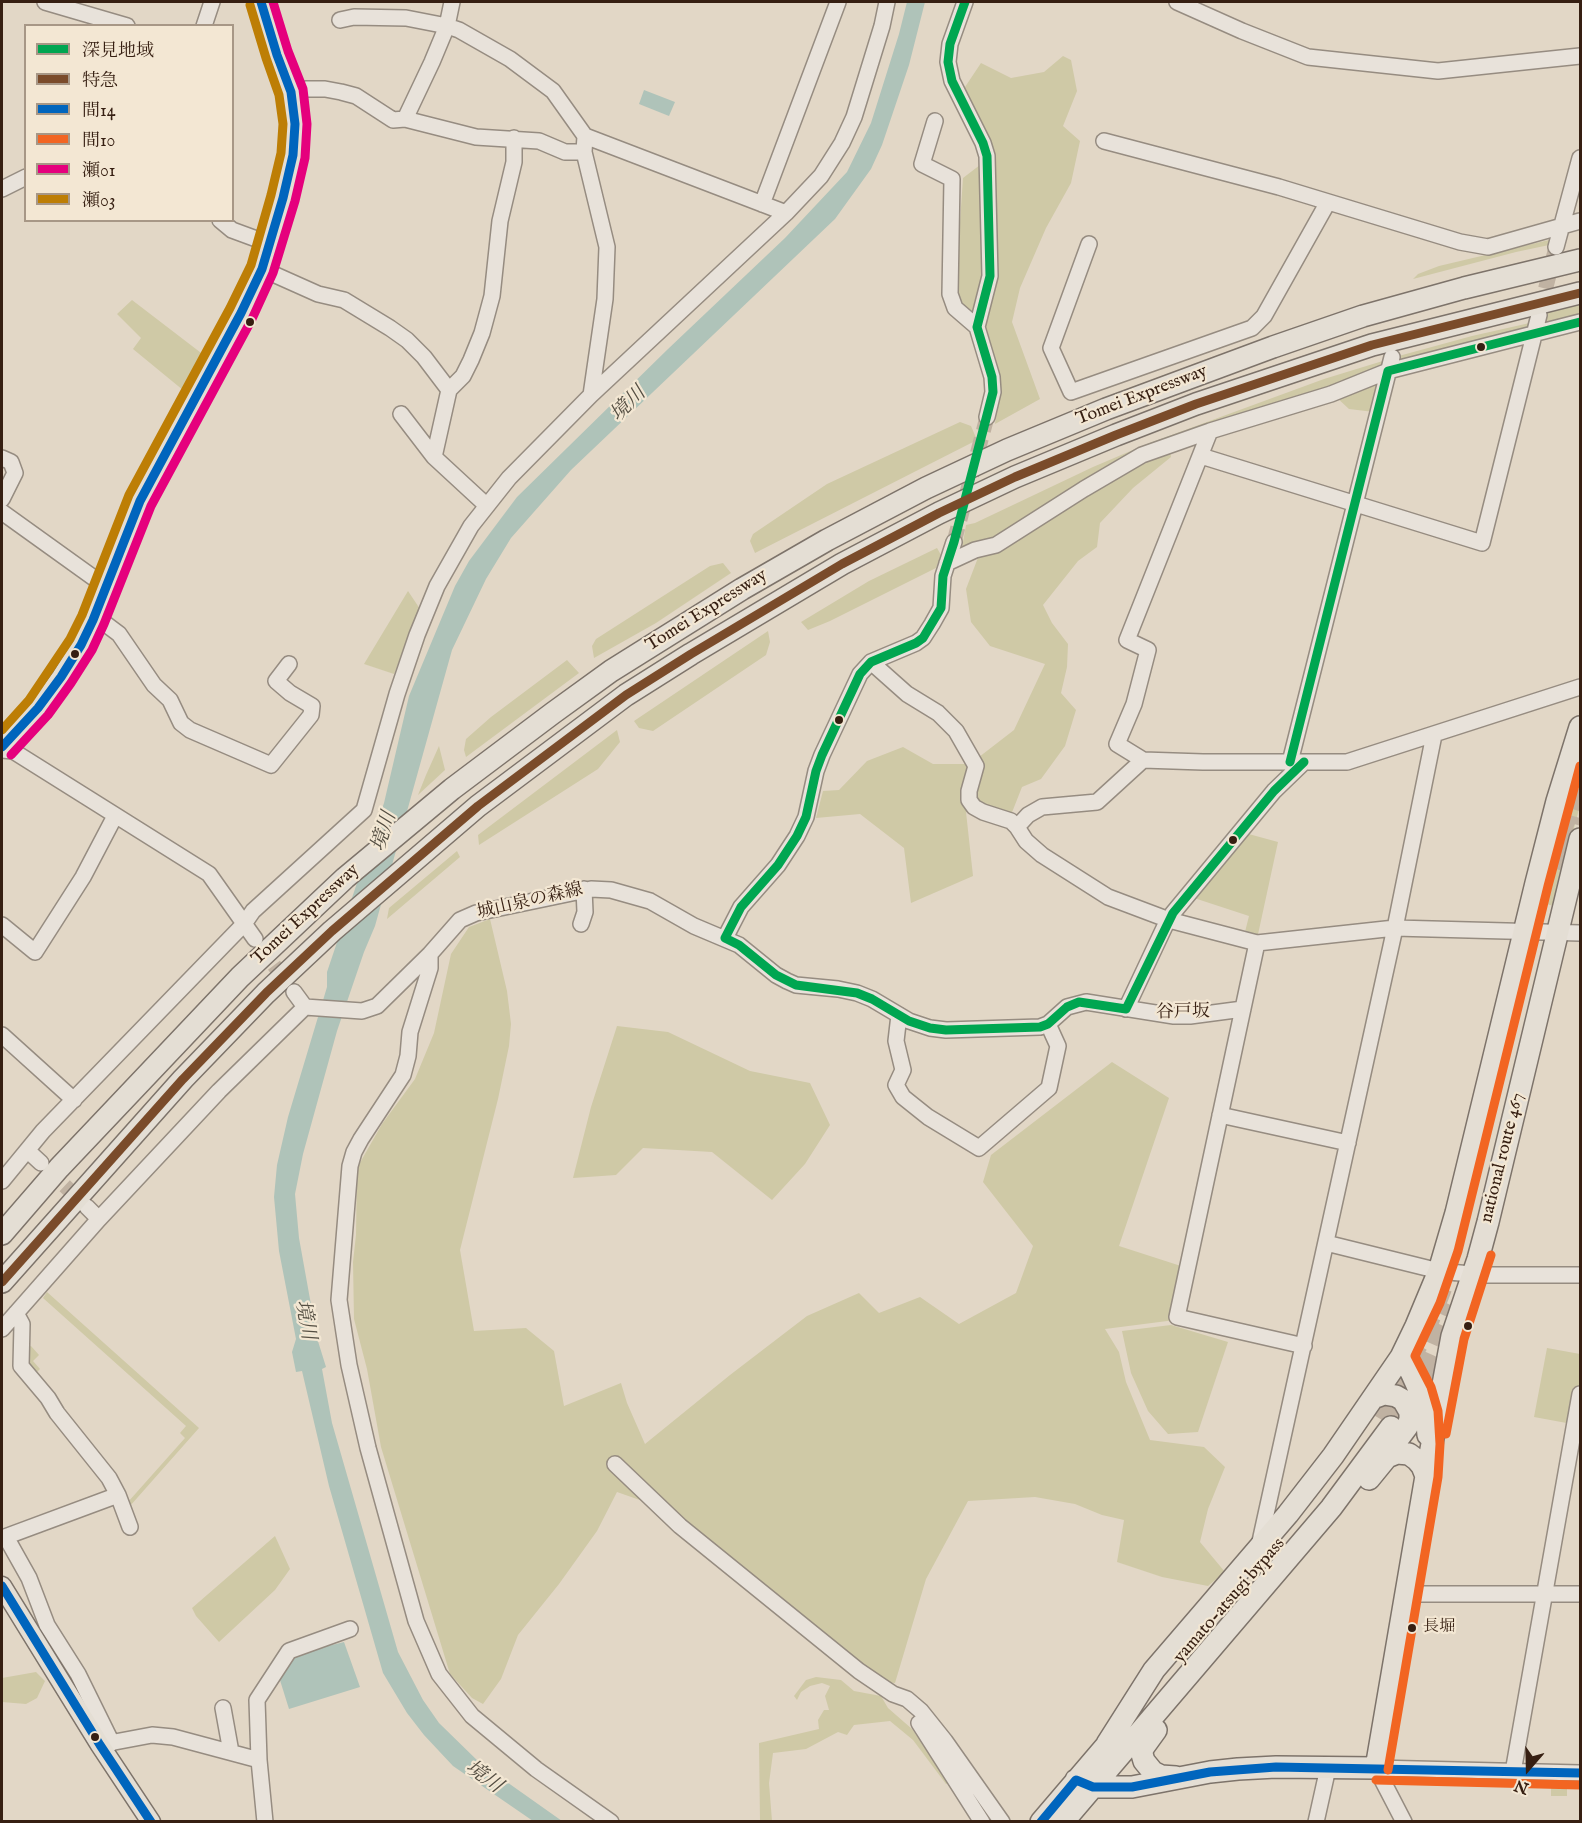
<!DOCTYPE html>
<meta charset="utf-8">
<style>
body{margin:0}
#map{position:relative;width:1582px;height:1823px;overflow:hidden;background:#e2d7c6;font-family:"IM FELL English","Noto Serif JP",serif}
canvas{display:block}
.frame{position:absolute;inset:0;border:3px solid #361f12;pointer-events:none}
.legend{position:absolute;left:24px;top:24px;width:210px;height:198px;box-sizing:border-box;background:#f3e7d3;border:2px solid #a79786;margin:0;padding:8px 10px;list-style:none;font-size:18px;color:#361f12}
.legend li{display:flex;align-items:center;gap:12px;height:30px}
.legend b{width:30px;border:2px solid #a79786}
.north{position:absolute;left:1498px;top:1739px;width:60px;height:60px;-webkit-text-stroke:4px #f3e7d3;paint-order:stroke;rotate:200deg;font-size:16px;font-weight:700;line-height:24px;text-align:center;color:#361f12}
.north::after{content:'';display:block;margin:auto;width:21px;height:27px;background:#361f12;clip-path:polygon(50% 0,100% 100%,50% 72%,0 100%)}
</style>
<div id="map">
<canvas width="1582" height="1823"></canvas>
<div class="frame"></div>
<ul class="legend">
<li><b style="height:8px;background:#00a651"></b>深見地域</li>
<li><b style="height:8px;background:#7a4b2a"></b>特急</li>
<li><b style="height:8px;background:#0065bd"></b>間14</li>
<li><b style="height:8px;background:#f26522"></b>間10</li>
<li><b style="height:8px;background:#e5007d"></b>瀬01</li>
<li><b style="height:8px;background:#bd7e05"></b>瀬03</li>
</ul>
<div class="north">N</div>
</div>
<script>
const c = document.querySelector('canvas').getContext('2d');
c.lineJoin = 'round';
function paint(path, color) { c.fillStyle = color; c.fill(path, 'evenodd'); }
const toPath = rows => new Path2D(rows.map(r => 'M' + r).join(''));
function strokePath(path, color, width, dash) { c.strokeStyle = color; c.lineWidth = width; c.lineCap = dash ? 'butt' : 'round'; c.setLineDash(dash || []); c.stroke(path); }
function label(font, color, halo, rows, align = 'center') {
  c.font = font + ' "IM FELL English","Noto Serif JP",serif'; c.lineWidth = 4.5; c.setLineDash([]); c.textBaseline = 'middle'; c.strokeStyle = halo; c.fillStyle = color; for (const [text, x, y, turn = 0] of rows) {
    c.save(); c.translate(x, y); c.rotate((+turn || 0) * Math.PI / 180); c.textAlign = isNaN(turn) ? turn : align; if (halo) c.strokeText(text, 0, 0); c.fillText(text, 0, 0); c.restore();
  }
}
paint(toPath([
 [1063,56,1071,60,1077,91,1063,126,1080,141,1071,183,1046,228,1020,288,1012,322,1040,399,995,424,1000,378,986,332,955,296,963,178,993,155,963,90,981,63,1011,78,1044,72],
 [1549,240,1549,245,1516,252,1413,279,1418,274,1439,266],
 [132,300,209,359,189,395,133,349,141,338,117,314],
 [1580,304,1580,314,1541,323,1546,312],
 [1534,322,1527,332,1394,368,1395,357,1472,336],
 [1386,360,1382,373,1142,455,1170,451,1171,457,1133,488,1100,523,1097,547,1078,561,1043,605,1052,623,1068,644,1067,667,1061,693,1076,710,1065,746,1041,779,1022,787,1009,820,966,812,973,876,911,903,904,848,860,814,816,818,823,791,839,790,867,761,903,747,933,764,970,764,1014,730,1045,664,990,646,971,622,966,589,979,555,962,548,966,525,975,523,1093,467,1147,444,1324,379],
 [1388,371,1374,412,1349,409,1335,396],
 [960,422,971,426,977,440,755,553,750,541,753,534,827,484],
 [937,548,941,555,936,568,830,621,808,630,801,622,869,581],
 [723,563,731,573,656,623,594,658,592,646,596,639,710,566],
 [408,591,420,609,394,674,364,664],
 [768,631,770,642,766,655,653,731,639,728,634,721],
 [567,660,579,673,466,757,464,750,466,739,491,717],
 [617,730,620,742,598,769,479,845,478,835],
 [439,746,445,770,418,795,426,775],
 [1580,748,1580,805,1554,906,1534,901],
 [1245,833,1278,842,1257,939,1244,936,1249,916,1191,897],
 [457,851,460,857,387,919,389,908],
 [490,919,507,991,511,1024,509,1046,498,1099,460,1250,474,1331,526,1328,554,1351,564,1406,621,1383,627,1403,645,1444,730,1375,807,1316,859,1293,879,1313,920,1297,959,1324,1016,1293,1033,1246,983,1182,991,1155,1112,1062,1169,1098,1119,1246,1184,1267,1175,1320,1105,1329,1119,1352,1126,1382,1150,1440,1204,1447,1225,1467,1208,1509,1200,1542,1225,1572,1208,1586,1162,1577,1117,1562,1124,1520,1102,1515,1075,1504,1035,1497,968,1501,926,1579,895,1683,872,1681,654,1505,617,1492,597,1531,559,1584,518,1635,501,1679,483,1704,472,1698,450,1674,381,1447,367,1369,354,1319,353,1262,356,1235,357,1168,382,1124,415,1079,434,1033,451,954,469,927],
 [617,1026,668,1032,750,1071,810,1083,830,1125,805,1164,772,1200,712,1152,643,1148,616,1175,573,1178,591,1107],
 [47,1292,199,1428,130,1506,128,1502,185,1438,180,1433,186,1426,43,1298],
 [1171,1325,1228,1342,1198,1432,1168,1434,1148,1411,1131,1373,1122,1331],
 [31,1346,39,1355,33,1361,40,1369,35,1374,25,1364,26,1348],
 [1547,1348,1580,1354,1580,1379,1572,1424,1534,1417],
 [275,1536,290,1569,275,1590,219,1642,196,1616,192,1608],
 [36,1672,45,1681,37,1698,26,1704,2,1702,2,1678],
 [816,1677,841,1680,854,1691,881,1696,888,1708,912,1729,950,1783,946,1784,913,1740,890,1721,854,1725,847,1735,838,1732,806,1749,773,1753,769,1783,772,1821,760,1821,759,1743,819,1729,818,1720,824,1710,829,1710,825,1696,830,1686,822,1683,810,1686,801,1692,797,1700,794,1696,806,1680],
 [1551,1785,1567,1785,1567,1796,1551,1796]
]), '#cfc9a6');
paint(toPath([
 [907,2,925,2,909,65,882,145,871,169,835,219,571,470,511,538,486,579,452,650,375,926,364,952,337,1031,303,1154,295,1194,299,1238,317,1338,326,1367,322,1369,332,1423,398,1652,423,1700,439,1723,480,1763,562,1821,533,1821,453,1766,424,1735,407,1713,383,1673,329,1486,302,1371,296,1372,292,1352,296,1339,279,1251,274,1197,277,1165,288,1117,327,987,327,972,384,803,409,696,455,586,469,561,517,497,668,349,785,238,847,172,871,123,899,34],
 [644,90,675,102,669,116,639,104],
 [344,1642,360,1687,289,1709,279,1677,292,1655]
]), '#afc3b9');
strokePath(toPath([
 [1540,311,1556,247],
 [954,542,987,417],
 [260,947,289,985],
 [48,1170,85,1205]
]), '#c0b2a2', 15, [15, 8]);
strokePath(toPath([
 [1570,855,1580,818],
 [1550,867,1580,772],
 [1377,1417,1424,1333,1451,1264],
 [1391,1427,1426,1367,1453,1306]
]), '#c0b2a2', 21, [21, 10]);
const minor = toPath([
 [45,2,127,26],
 [965,2,950,44,948,62,952,81,983,143,987,156,990,276,977,327,992,377,993,392,987,417],
 [1177,2,1242,31,1308,57,1438,71,1580,56],
 [340,20,354,17,406,18,447,26,459,30,510,59,553,91,585,136,584,152,607,247,605,299,591,395],
 [204,26,212,2],
 [291,92,306,89,325,89,341,92,356,96,393,120,405,119,476,137,539,141,565,152,584,152],
 [405,119,432,62,447,26,452,2],
 [935,121,922,164,952,179,950,294,955,308,977,327],
 [585,136,786,213],
 [1104,141,1279,187,1460,242,1488,247,1580,221],
 [2,189,26,177],
 [762,204,838,2],
 [220,220,232,230,270,244],
 [1089,244,1051,348,1071,392,1252,328,1264,316,1328,202],
 [1556,247,1580,158],
 [262,269,318,294,344,300,390,328,407,340,424,357,449,390],
 [401,414,434,457,486,505],
 [1210,431,1127,640,1148,650,1134,704,1117,744,1143,760,1203,762,1347,762,1580,687],
 [1201,456,1482,543,1539,315],
 [434,457,449,390,463,376,471,360,482,333,492,296,500,221,514,162,514,138],
 [2,458,11,462,15,473,2,499],
 [2,512,105,586],
 [947,563,975,550,996,545,1084,489,1142,455,1210,431,1331,394,1388,371,1580,322],
 [95,616,119,634,154,685,170,700,181,723,190,730,271,765,311,715,312,706,290,693,276,681,289,664],
 [871,662,907,694,938,713,956,731,976,766,969,791,969,800,974,807,983,812,1011,821,1017,827],
 [2,750,13,751,209,874,255,939],
 [1143,760,1097,802,1042,807,1028,815,1017,827,1026,841,1042,855,1108,897,1169,920,1257,943,1395,928,1580,933],
 [1290,762,1392,357],
 [581,924,585,912,584,889],
 [2,925,35,952,83,877,115,816],
 [725,938,741,907,778,865,797,836,806,817,816,771,822,755,860,674,871,662,916,643,923,638,932,624,941,608,943,576,954,542],
 [1257,943,1177,1317,1304,1346],
 [430,954,430,968,410,1032,408,1056,403,1075,361,1139,354,1152,350,1166,339,1300,349,1365,368,1448,416,1621,439,1674,472,1716,536,1769,611,1822],
 [294,992,305,1007],
 [305,1007,362,1011,377,1006,430,954,460,920,476,913,591,889,611,890,650,901,694,926,739,945,776,975,787,981,796,985,838,989,857,993,872,999,909,1021,930,1028,946,1030,1040,1027,1048,1024,1067,1007,1086,1002,1174,1016,1190,1016,1243,1009],
 [1126,1009,1165,926,1173,913,1274,791,1304,762],
 [899,1015,896,1041,903,1070,896,1085,903,1097,928,1117,979,1148,1049,1088,1058,1046,1048,1024],
 [2,1035,74,1100],
 [1220,1115,1348,1143],
 [28,1151,41,1163],
 [2,1181,43,1131,244,924,253,911,364,810,397,694,417,635,437,586,471,526,509,478,591,395,786,213,821,176,842,143,854,117,882,26,887,2],
 [87,1207,99,1219],
 [1326,1243,1439,1271,1481,1275,1580,1275],
 [16,1313,22,1324,21,1366,48,1398,57,1413,109,1478,118,1495,130,1527],
 [2,1329,99,1219,219,1091,305,1007],
 [615,1464,680,1526,859,1671,893,1694,907,1699,921,1711,945,1741,1002,1822],
 [6,1537,29,1578,47,1625,78,1674,112,1743],
 [2,1538,118,1495],
 [1259,1546,1395,928,1434,735],
 [1405,1594,1580,1594],
 [223,1708,231,1752],
 [919,1723,982,1822],
 [104,1744,152,1735,173,1737,259,1760],
 [1513,1772,1580,1394],
 [265,1822,259,1760,257,1700,289,1651,350,1629],
 [1316,1822,1328,1768],
 [1404,1822,1376,1768,1580,1773]
]);
const major = toPath([
 [2,747,38,708,61,677,81,645,93,620,140,501,241,313,262,269,283,198,293,155,295,124,291,92,277,55,261,2],
 [2,1586,100,1745,151,1822]
]);
const highway = toPath([
 [2,1234,59,1168,240,977,345,878,452,789,553,713,611,671,742,589,827,540,926,488,1007,450,1106,409,1273,347,1363,316,1464,288,1580,260],
 [2,1282,183,1079,266,993,332,931,478,806,626,695,691,654,842,564,939,513,1015,477,1116,435,1196,404,1372,345,1580,293],
 [1401,1357,1411,1372,1420,1392,1426,1413,1428,1435],
 [1376,1397,1384,1394,1396,1396,1403,1400,1410,1412,1410,1420,1407,1427,1389,1451],
 [1369,1479,1387,1457,1397,1453,1409,1454,1417,1460,1422,1466,1426,1476],
 [1156,1730,1143,1748,1142,1754,1144,1761,1153,1772,1161,1776,1176,1777],
 [1107,1744,1154,1670,1288,1514,1333,1456,1401,1357,1416,1326,1439,1271,1456,1213,1536,883,1557,801,1580,727],
 [1076,1780,1093,1787,1132,1787,1210,1772,1238,1769,1276,1767,1376,1768,1426,1476,1452,1336,1478,1259,1488,1222,1580,839],
 [1041,1822,1117,1733],
 [1063,1822,1331,1508,1391,1427]
]);
strokePath(minor, '#968c81', 18);
strokePath(major, '#7d736a', 21);
strokePath(highway, '#7d736a', 24);
strokePath(minor, '#e8e2da', 15);
strokePath(major, '#e4ded4', 18);
strokePath(highway, '#e4ded4', 21);
strokePath(toPath([
 [1388,371,1580,322],
 [1290,762,1388,371],
 [725,938,741,907,778,865,797,836,806,817,816,771,822,755,860,674,871,662,916,643,923,638,941,608,943,576,954,542,993,392,992,377,977,327,990,276,987,156,983,143,952,81,948,62,950,44,965,2],
 [725,938,739,945,776,975,796,985,857,993,872,999,909,1021,930,1028,946,1030,1040,1027,1048,1024,1067,1007,1079,1002,1126,1009],
 [1126,1009,1173,913,1274,791,1304,762]
]), '#00a651', 9);
strokePath(toPath([
 [2,1282,183,1079,266,993,332,931,478,806,626,695,691,654,842,564,939,513,1015,477,1116,435,1196,404,1372,345,1580,293]
]), '#7a4b2a', 9);
strokePath(toPath([
 [2,747,38,708,61,677,81,645,93,620,140,501,241,313,262,269,283,198,293,155,295,124,291,92,277,55,261,2],
 [2,1586,100,1745,151,1822],
 [1041,1822,1076,1780,1093,1787,1132,1787,1210,1772,1276,1767,1580,1773]
]), '#0065bd', 9);
strokePath(toPath([
 [1446,1434,1464,1339,1491,1255],
 [1388,1770,1438,1477,1440,1444,1438,1411,1431,1387,1415,1356,1440,1303,1458,1251,1548,886,1580,766],
 [1376,1780,1580,1785]
]), '#f26522', 9);
strokePath(toPath([
 [11,755,48,715,71,683,92,650,104,624,151,506,252,319,273,273,295,201,305,158,307,124,303,89,288,51,273,2]
]), '#e5007d', 9);
strokePath(toPath([
 [2,730,29,700,70,639,82,615,129,495,230,308,251,265,271,195,281,153,283,124,279,95,266,58,250,5]
]), '#bd7e05', 9);
for (const [x, y, r, color] of [
 [250,322,5,"#361f12"],
 [1481,347,5,"#361f12"],
 [75,654,5,"#361f12"],
 [839,720,5,"#361f12"],
 [1233,840,5,"#361f12"],
 [1468,1326,5,"#361f12"],
 [1412,1628,5,"#361f12"],
 [95,1737,5,"#361f12"]
]) { const dot = new Path2D(); dot.arc(x, y, r, 0, 2 * Math.PI); c.fillStyle = color; c.fill(dot); strokePath(dot, '#f3e7d3', 2); }
label('16px', '#361f12', '#f3e7d3', [
 ["長堀",1423,1628]
], 'left');
label('18px', '#361f12', '#f3e7d3', [
 ["Tomei Expressway",1142,396,-21],
 ["Tomei Expressway",707,611,-32],
 ["城山泉の森線",530,902,-13],
 ["Tomei Expressway",306,915,-43],
 ["谷戸坂",1183,1013,-1],
 ["national route 467",1503,1158,-76],
 ["yamato-atsugi bypass",1230,1601,-49]
]);
label('italic 20px', '#544e42', '#f3e7d3', [
 ["境川",629,405,-45],
 ["境川",385,832,-72],
 ["境川",304,1320,80],
 ["境川",483,1778,36]
]);
</script>
